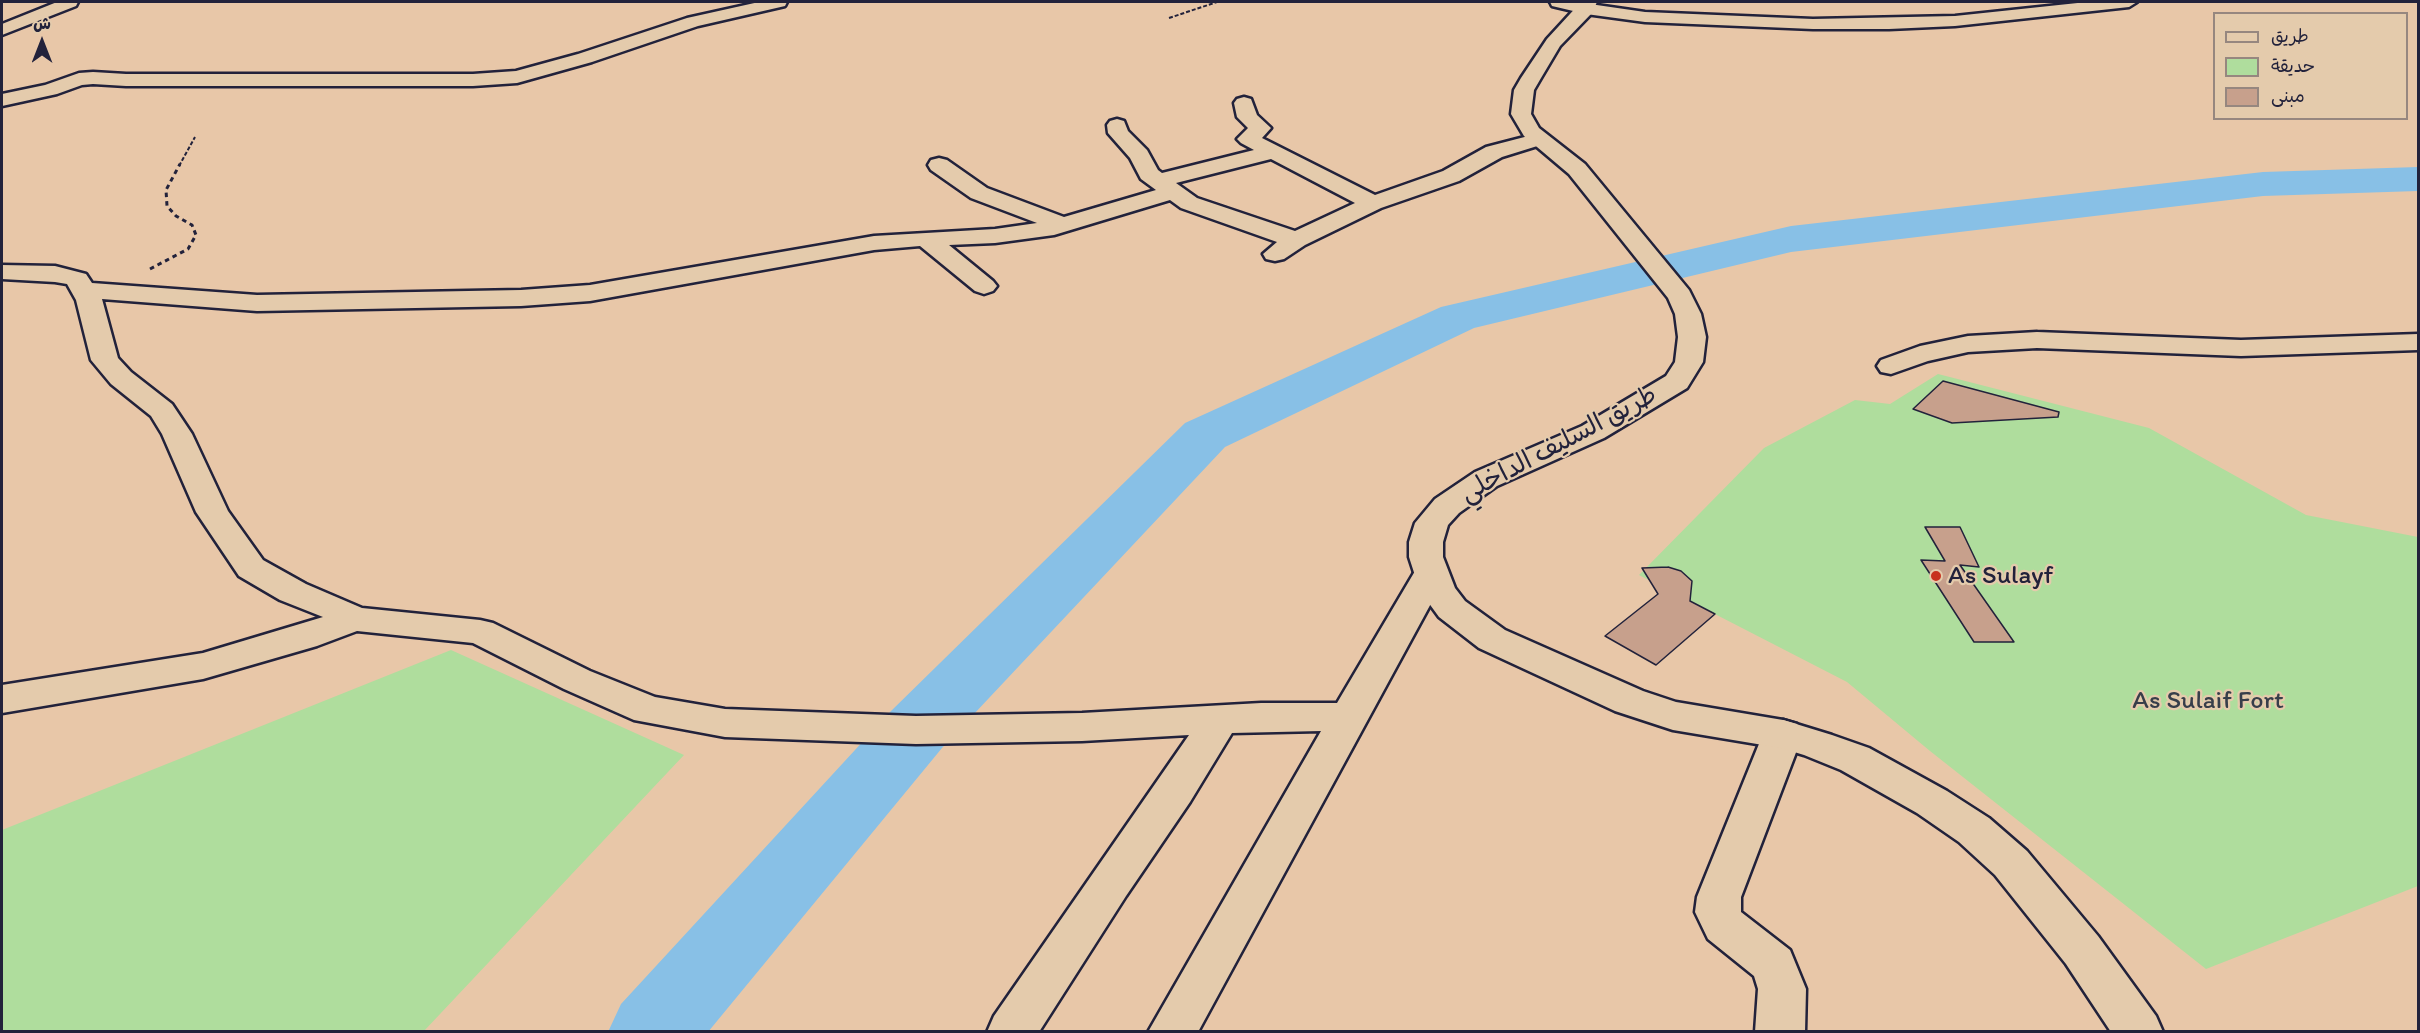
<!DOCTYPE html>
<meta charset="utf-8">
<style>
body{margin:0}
#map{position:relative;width:2420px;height:1033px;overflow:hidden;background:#e8c7a8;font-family:Itim,"Playpen Sans Arabic",sans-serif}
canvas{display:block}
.frame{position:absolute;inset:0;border:3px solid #22223b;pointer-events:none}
.legend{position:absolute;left:2213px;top:12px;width:195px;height:108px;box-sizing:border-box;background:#e4cbac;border:2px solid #96877f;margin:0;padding:8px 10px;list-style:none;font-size:18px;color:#22223b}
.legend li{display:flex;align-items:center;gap:12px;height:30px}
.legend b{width:30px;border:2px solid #96877f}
.north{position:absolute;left:12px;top:12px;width:60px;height:60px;-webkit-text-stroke:4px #e4cbac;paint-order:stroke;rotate:0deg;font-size:16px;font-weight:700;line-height:24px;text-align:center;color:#22223b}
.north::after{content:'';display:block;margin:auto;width:21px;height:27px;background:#22223b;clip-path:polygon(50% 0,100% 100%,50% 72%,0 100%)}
</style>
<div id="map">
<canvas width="2420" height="1033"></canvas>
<div class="frame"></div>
<ul class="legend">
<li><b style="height:8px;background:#e4cbac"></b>طريق</li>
<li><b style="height:16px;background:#afdd9d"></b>حديقة</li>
<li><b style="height:16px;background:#c7a08c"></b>مبنى</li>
</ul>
<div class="north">ش</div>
</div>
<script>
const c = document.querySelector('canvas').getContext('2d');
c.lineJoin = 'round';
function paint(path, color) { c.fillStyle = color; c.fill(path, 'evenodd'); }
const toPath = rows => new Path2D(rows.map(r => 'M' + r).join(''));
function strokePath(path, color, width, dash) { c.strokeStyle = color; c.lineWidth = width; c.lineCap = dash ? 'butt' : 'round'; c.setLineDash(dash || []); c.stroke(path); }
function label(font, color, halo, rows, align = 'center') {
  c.font = font + ' Itim,"Playpen Sans Arabic",sans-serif'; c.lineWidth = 4.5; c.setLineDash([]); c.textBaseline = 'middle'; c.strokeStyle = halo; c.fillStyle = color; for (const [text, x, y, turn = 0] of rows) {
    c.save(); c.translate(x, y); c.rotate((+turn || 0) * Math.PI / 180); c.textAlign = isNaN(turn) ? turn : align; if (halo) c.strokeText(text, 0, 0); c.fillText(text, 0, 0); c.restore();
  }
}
paint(toPath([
 [1938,374,2149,428,2306,515,2418,537,2418,886,2206,969,1930,751,1847,682,1639,575,1764,448,1855,400,1890,404],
 [451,650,684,755,424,1031,2,1031,2,830]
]), '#afdd9d');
paint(toPath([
 [2418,167,2418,191,2263,196,1791,252,1474,328,1225,447,942,748,708,1032,608,1032,621,1004,890,712,1185,423,1441,307,1791,226,2263,172,2418,167]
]), '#88c0e6');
const building = toPath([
 [1943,381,2059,412,2058,417,1952,423,1913,409,1943,381],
 [1925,527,1960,527,1979,567,1960,565,2014,642,1974,642,1921,560,1945,561,1925,527],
 [1668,567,1681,571,1692,581,1690,601,1715,614,1656,665,1605,636,1658,594,1642,568,1668,567]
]);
paint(building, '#c7a08c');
strokePath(building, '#22223b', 1.5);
const street = toPath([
 [57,2,78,2,76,6,2,35,2,24,57,2],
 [759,2,787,2,785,6,698,26,592,62,517,83,473,86,126,86,93,84,82,85,57,94,2,106,2,94,45,85,79,73,93,72,126,74,473,74,516,71,578,54,687,18,759,2],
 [1550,2,1576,2,1645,12,1813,19,1955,16,2087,2,2137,2,2129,7,1955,26,1889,29,1813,29,1645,22,1586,14,1552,6,1550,2],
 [1244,97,1251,99,1257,115,1271,128,1262,138,1375,195,1443,171,1486,147,1540,133,1547,135,1551,139,1547,143,1502,157,1459,181,1381,208,1305,245,1284,259,1275,261,1266,259,1263,254,1277,242,1181,208,1170,200,1054,235,995,243,949,245,993,281,997,286,993,291,984,294,975,291,920,246,874,250,590,301,521,306,257,311,102,299,118,358,131,372,172,404,192,434,228,511,263,560,306,584,362,608,480,620,493,623,590,671,655,697,725,709,916,716,1082,713,1261,703,1337,703,1418,566,1430,563,1442,566,1447,574,1198,1032,1148,1032,1321,731,1232,733,1190,802,1126,896,1039,1032,987,1032,994,1016,1189,735,1082,741,916,744,725,737,634,720,564,689,473,643,357,631,317,646,203,679,2,713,2,685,203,653,323,617,280,600,239,576,196,512,162,434,151,416,111,384,91,360,76,300,67,284,55,282,2,279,2,265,55,266,86,274,92,283,257,295,521,290,590,285,874,236,995,229,1037,223,971,198,931,170,928,165,931,160,939,158,947,160,987,188,1064,217,1156,190,1141,179,1130,158,1108,133,1107,125,1110,121,1117,119,1124,121,1128,131,1147,150,1158,170,1162,173,1254,150,1241,143,1237,139,1248,128,1237,117,1234,103,1237,99,1244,97],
 [1271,159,1355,203,1295,231,1197,198,1176,183,1271,159],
 [2037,332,2241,340,2418,334,2418,350,2241,356,2037,348,1968,352,1928,361,1891,374,1881,372,1877,366,1881,360,1920,346,1968,336,2037,332],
 [1783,720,1797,724,1803,734,1741,897,1741,912,1790,950,1806,989,1805,1032,1755,1032,1758,989,1754,976,1708,939,1695,912,1697,897,1763,734,1769,724,1783,720]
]);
const secondary = toPath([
 [1581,2,1597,2,1592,13,1560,46,1541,78,1534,90,1531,114,1539,128,1585,164,1689,290,1701,314,1706,337,1703,362,1687,388,1604,438,1497,486,1459,513,1448,525,1443,542,1443,557,1455,588,1465,601,1505,630,1643,691,1676,702,1783,720,1832,735,1869,748,1947,791,1989,818,2027,851,2098,936,2156,1016,2163,1032,2111,1032,2066,964,1995,875,1959,842,1917,813,1841,770,1804,755,1781,748,1673,730,1615,711,1479,648,1439,617,1420,591,1409,557,1409,542,1415,523,1435,499,1475,472,1582,426,1666,376,1675,362,1678,337,1675,314,1668,298,1569,174,1524,136,1511,114,1514,90,1521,78,1547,39,1581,2]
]);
strokePath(street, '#22223b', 5);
strokePath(secondary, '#22223b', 5);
strokePath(toPath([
 [1169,18,1217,2],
 [179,166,195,137]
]), '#22223b', 2, [4, 2]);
strokePath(toPath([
 [150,269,188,249,196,235,192,225,176,216,167,206,166,190,180,164]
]), '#22223b', 3, [4.5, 4]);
paint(street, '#e4cbac');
paint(secondary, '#e4cbac');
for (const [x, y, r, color] of [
 [1936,576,6,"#c8321e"]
]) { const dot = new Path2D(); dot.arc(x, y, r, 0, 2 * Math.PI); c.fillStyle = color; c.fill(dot); strokePath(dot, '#e4cbac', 2); }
label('26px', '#22223b', '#e4cbac', [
 ["طريق السليف الداخلي",1559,445,-28]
]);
label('26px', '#22223b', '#e4cbac', [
 ["As Sulayf",1948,576]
], 'left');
label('26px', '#373e4a', '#e4cbac', [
 ["As Sulaif Fort",2208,701]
]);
</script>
